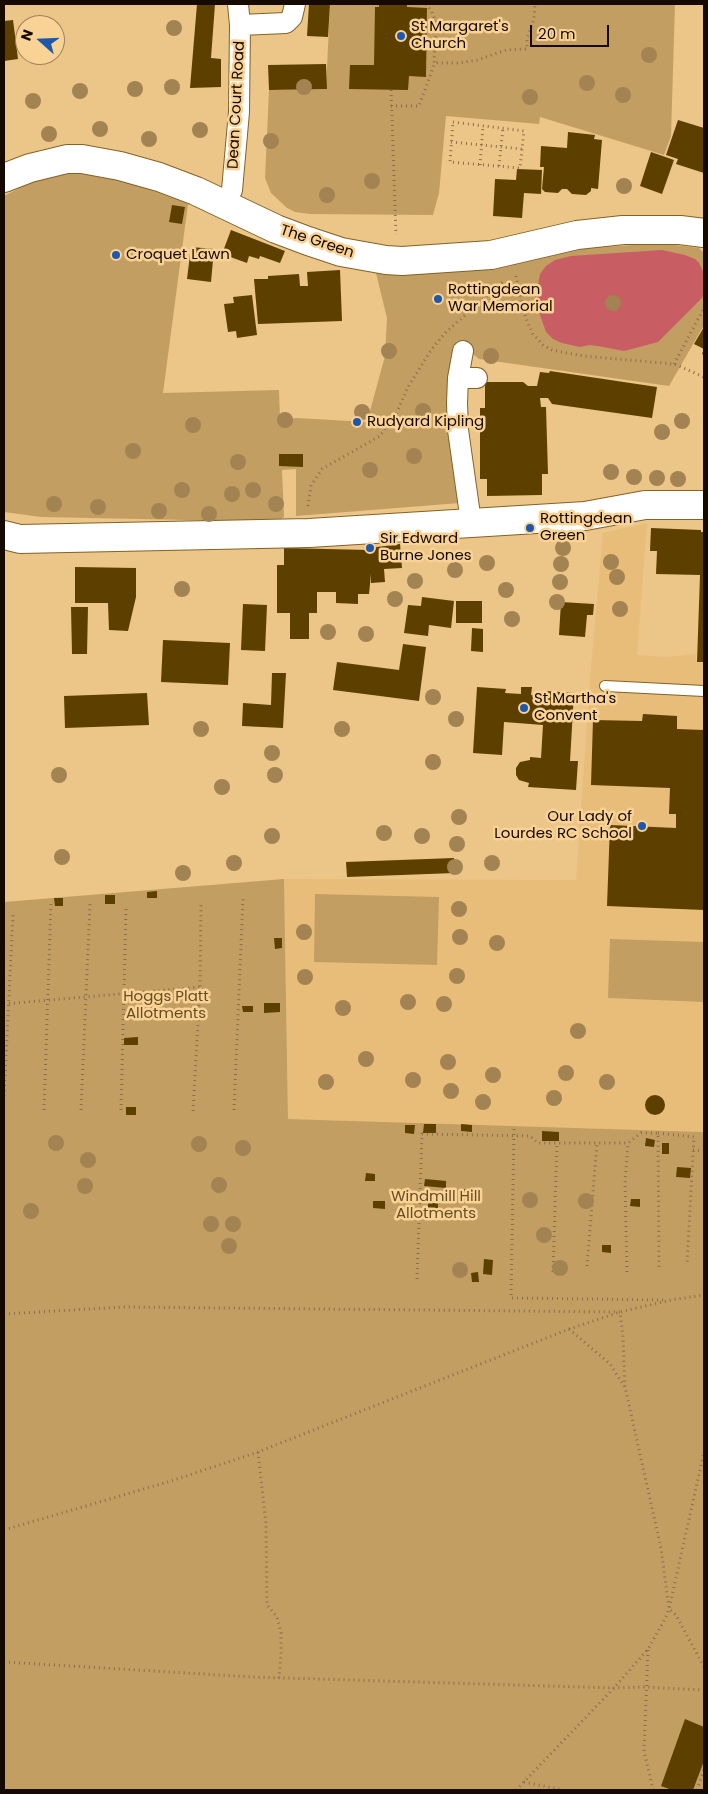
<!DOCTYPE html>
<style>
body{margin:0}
#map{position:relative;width:708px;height:1794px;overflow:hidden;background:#ecc589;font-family:Poppins,sans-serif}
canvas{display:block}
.frame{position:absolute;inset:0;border:5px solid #160900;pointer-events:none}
.north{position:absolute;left:15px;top:15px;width:50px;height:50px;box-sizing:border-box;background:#f9d295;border:1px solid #9e8259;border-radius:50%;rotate:290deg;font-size:14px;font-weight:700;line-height:20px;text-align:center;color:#160900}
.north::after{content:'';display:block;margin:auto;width:18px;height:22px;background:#1f58aa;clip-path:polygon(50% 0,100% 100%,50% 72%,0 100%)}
.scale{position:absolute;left:530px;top:25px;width:79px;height:22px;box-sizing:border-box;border:2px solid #160900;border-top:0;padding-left:6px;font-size:15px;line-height:18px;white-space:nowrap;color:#160900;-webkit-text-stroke:4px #f9d295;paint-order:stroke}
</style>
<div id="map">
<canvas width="708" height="1794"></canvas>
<div class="frame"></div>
<div class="north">N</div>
<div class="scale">20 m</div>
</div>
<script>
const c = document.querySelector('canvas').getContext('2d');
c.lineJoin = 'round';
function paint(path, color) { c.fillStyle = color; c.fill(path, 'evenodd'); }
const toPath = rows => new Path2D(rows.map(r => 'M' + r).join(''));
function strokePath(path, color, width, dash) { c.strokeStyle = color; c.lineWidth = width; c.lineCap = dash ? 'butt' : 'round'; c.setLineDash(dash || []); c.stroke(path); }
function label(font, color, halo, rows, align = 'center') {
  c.font = font + ' Poppins,sans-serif'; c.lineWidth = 5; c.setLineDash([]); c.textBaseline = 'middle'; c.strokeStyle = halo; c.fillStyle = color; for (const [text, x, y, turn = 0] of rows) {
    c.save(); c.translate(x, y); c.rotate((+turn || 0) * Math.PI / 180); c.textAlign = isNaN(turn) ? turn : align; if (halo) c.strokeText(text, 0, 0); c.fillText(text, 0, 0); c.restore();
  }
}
paint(toPath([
 [647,523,637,655,667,657,696,654,696,662,704,663,704,1132,288,1119,284,879,576,880,591,666,603,533]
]), '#e8bd79');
paint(toPath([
 [330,4,675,4,671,136,664,155,540,117,539,124,446,116,439,193,433,215,310,214,295,212,287,208,271,193,265,178,269,90,326,89],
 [70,171,119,178,188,204,163,393,279,390,280,419,297,418,367,422,385,356,387,318,375,269,505,267,555,251,658,243,699,248,704,253,704,325,669,386,479,359,457,341,450,386,460,503,296,516,296,469,282,470,284,517,279,520,237,521,41,517,4,512,4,196,49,173],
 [284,879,288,1119,704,1132,704,1790,4,1790,4,902],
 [315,894,439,897,437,965,314,962],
 [610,939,704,942,704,1002,608,998]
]), '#c39e63');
paint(toPath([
 [662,250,685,255,695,259,699,263,704,273,704,296,658,342,624,351,598,346,589,345,580,347,562,343,553,339,546,332,539,312,537,291,540,274,546,266,555,260,571,256]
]), '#c85d63');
paint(toPath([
 [197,4,215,4,211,58,221,59,221,87,190,88],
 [309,4,330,4,328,37,307,36],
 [379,4,407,4,407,7,427,8,426,77,409,76,408,90,349,89,350,65,374,65,375,7,379,7],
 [13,20,18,59,4,61,4,21],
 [326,64,327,89,269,90,268,65],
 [678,120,704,128,704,173,676,164,678,159,666,155],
 [568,132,595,135,594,139,602,140,598,189,591,188,591,191,586,195,572,194,567,189,562,189,558,193,545,192,542,189,544,167,540,167,541,146,567,148],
 [651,152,674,160,662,194,640,186],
 [517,169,542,170,541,194,524,193,522,218,493,216,495,179,516,180],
 [172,205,185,207,182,224,169,222],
 [231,230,285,251,280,263,260,256,259,259,249,256,247,263,222,254],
 [191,247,214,249,211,282,187,279],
 [340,270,342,321,258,324,254,279,268,279,268,276,299,274,300,286,308,286,307,272],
 [252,295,257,335,237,338,236,331,228,332,224,304,234,303,233,297],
 [704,327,704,355,702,354,704,349,694,344],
 [550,371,657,387,652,418,552,404,548,398,540,398,541,407,546,407,548,474,542,474,542,495,487,496,487,479,480,479,480,408,485,408,485,382,523,382,528,386,537,386,540,372,549,373],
 [279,454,303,454,303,467,279,466],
 [651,528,701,530,701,532,704,532,704,662,697,662,700,575,656,574,657,551,650,551],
 [400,544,402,568,384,569,385,582,371,583,371,574,369,594,358,594,358,604,336,603,336,592,317,592,317,613,309,613,309,639,290,639,290,613,277,613,277,565,284,565,284,548,368,550,368,548,370,548],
 [75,567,136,568,136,597,128,631,109,630,108,603,75,603],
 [422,597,454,601,451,628,429,625,428,636,404,633,408,605,421,606],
 [456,601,482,601,482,623,456,623],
 [561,602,594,604,593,615,587,615,585,637,559,635],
 [243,604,267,605,265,651,241,650],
 [71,607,88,607,87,654,72,654],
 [472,628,483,629,483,652,471,651],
 [163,640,230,643,228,685,161,682],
 [403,644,426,647,419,701,333,690,337,662,399,670],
 [272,673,286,673,283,728,242,726,243,703,271,705],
 [477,687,506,689,505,693,521,694,521,687,532,687,531,695,545,695,546,691,574,693,570,761,578,761,576,790,528,787,529,783,519,780,516,775,516,768,520,762,530,760,530,757,541,758,543,725,504,722,502,755,473,753],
 [147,693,149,725,65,728,64,696],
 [643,714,677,716,677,729,704,730,704,910,607,906,610,825,676,828,676,814,669,814,670,788,591,785,593,720,642,721],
 [454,858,455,873,347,877,346,862],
 [157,891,157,898,147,898,147,892],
 [105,895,115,895,115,904,105,904],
 [54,898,63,898,63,906,55,906],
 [274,938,282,938,282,948,275,949],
 [264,1003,280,1003,280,1012,264,1013],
 [242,1006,253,1006,253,1012,243,1012],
 [138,1037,138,1045,124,1045,124,1038],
 '645 1105a10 10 0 1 1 20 0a10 10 0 1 1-20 0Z',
 [126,1107,136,1107,136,1115,126,1115],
 [424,1124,436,1124,436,1133,423,1133],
 [461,1124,472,1125,472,1132,461,1131],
 [405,1125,415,1125,414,1134,405,1133],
 [542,1131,559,1132,559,1141,542,1141],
 [646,1138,655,1140,654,1147,645,1146],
 [662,1143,669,1143,669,1154,662,1154],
 [677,1167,691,1168,690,1178,676,1177],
 [366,1173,375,1174,375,1181,365,1181],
 [425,1179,446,1181,446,1188,424,1186],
 [462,1189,477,1189,477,1200,462,1199],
 [631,1199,640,1199,640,1207,630,1206],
 [373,1201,385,1201,385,1209,373,1208],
 [428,1203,438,1203,438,1209,428,1209],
 [602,1245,611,1245,611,1253,602,1252],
 [484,1259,493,1260,492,1275,483,1274],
 [478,1272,479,1282,472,1282,471,1273],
 [685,1719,704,1727,704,1761,693,1790,672,1790,661,1786]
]), '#5d3f00');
const service = toPath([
 [605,686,704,691]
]);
const minor = toPath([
 [240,25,286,23,292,17,295,4],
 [225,204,232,190,239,112,240,25,238,4],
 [463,351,458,378,457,403,458,430,471,522],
 [458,378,477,378]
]);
const secondary = toPath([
 [4,178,30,168,67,159,82,159,120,166,159,177,196,191,276,229,308,241,341,252,386,260,402,261,491,255,577,235,623,230,680,230,704,233],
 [4,535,20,539,309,533,585,516,645,505,704,505]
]);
strokePath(service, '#846124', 12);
strokePath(minor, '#846124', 22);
strokePath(secondary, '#846124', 30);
strokePath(toPath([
 [426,4,432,12,436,23,434,64],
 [391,90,396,235],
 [391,106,419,106,434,65,437,63,458,63,477,60,506,50,527,49,527,38,534,19,535,4],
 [453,122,524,131,520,168,450,162,453,122],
 [451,142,522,149],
 [480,165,483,126],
 [499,166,503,128],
 [516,276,526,319,533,334,543,345,552,350,583,356,674,364,704,377],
 [674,364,704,308],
 [308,506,311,486,322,469,380,436,396,414,408,387,431,350,446,332,504,281],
 [4,1004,200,987],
 [4,1096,13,915],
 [44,1110,51,902],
 [81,1110,90,904],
 [121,1110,126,909],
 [234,1110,243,899],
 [193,1111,200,987,201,903],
 [514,1129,511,1298,666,1300],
 [658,1133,694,1137,687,1263],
 [693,1150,704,1151],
 [587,1266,597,1143],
 [553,1272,557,1143],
 [627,1272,625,1183,628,1143],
 [417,1279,422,1134,530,1136,538,1143,628,1143,641,1133,658,1133,659,1267],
 [4,1314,123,1307,620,1312,623,1337,625,1387],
 [569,1329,610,1364,625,1387,661,1548,669,1609,676,1615,704,1667],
 [258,1452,266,1524,267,1605,277,1617,281,1633,281,1653,279,1678],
 [4,1530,171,1481,258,1452,569,1329,620,1312,671,1300,704,1295],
 [648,1650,644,1751,653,1790],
 [4,1662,253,1677,614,1688,646,1687,704,1690],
 [524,1782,563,1790],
 [516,1790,614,1688,648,1649,665,1619,669,1609,704,1452],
 [697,1790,704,1769]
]), '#8a6f4a', 3, [1, 4]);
strokePath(service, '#fff', 10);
strokePath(minor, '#fff', 20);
strokePath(secondary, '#fff', 28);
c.fillStyle = '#a28351';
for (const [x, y] of [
 [174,28],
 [649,55],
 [587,83],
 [172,87],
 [304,87],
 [135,89],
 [80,91],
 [623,95],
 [530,97],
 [33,101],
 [100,129],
 [200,130],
 [49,134],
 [149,139],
 [271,141],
 [372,181],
 [624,186],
 [327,195],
 [613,303],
 [389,351],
 [491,356],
 [423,411],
 [362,412],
 [285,420],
 [682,421],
 [193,425],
 [662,432],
 [133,451],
 [414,456],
 [238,462],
 [370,470],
 [611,472],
 [634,477],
 [657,478],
 [678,479],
 [182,490],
 [253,490],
 [232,494],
 [54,504],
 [276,504],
 [98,507],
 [159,511],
 [209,514],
 [563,548],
 [611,562],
 [487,563],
 [561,564],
 [455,570],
 [617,577],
 [415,581],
 [560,582],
 [182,589],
 [506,590],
 [395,599],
 [557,602],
 [620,609],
 [512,619],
 [328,632],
 [366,634],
 [433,697],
 [456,719],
 [201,729],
 [342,729],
 [272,753],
 [433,762],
 [59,775],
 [275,775],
 [222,787],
 [459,817],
 [384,833],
 [272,836],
 [422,836],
 [457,844],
 [62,857],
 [234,863],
 [492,863],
 [455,867],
 [183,873],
 [459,909],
 [304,932],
 [460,937],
 [497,943],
 [457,976],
 [305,977],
 [408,1002],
 [444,1004],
 [343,1008],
 [578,1031],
 [366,1059],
 [448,1062],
 [566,1073],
 [493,1075],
 [413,1080],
 [326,1082],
 [607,1082],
 [451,1091],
 [554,1098],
 [483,1102],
 [56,1143],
 [199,1144],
 [243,1148],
 [88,1160],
 [219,1185],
 [85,1186],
 [530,1200],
 [586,1201],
 [31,1211],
 [211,1224],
 [233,1224],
 [544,1235],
 [229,1246],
 [560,1268],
 [460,1270]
]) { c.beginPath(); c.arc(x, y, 8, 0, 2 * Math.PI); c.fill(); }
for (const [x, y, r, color] of [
 [401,36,5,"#1f58aa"],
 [116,255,5,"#1f58aa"],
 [438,299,5,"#1f58aa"],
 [357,422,5,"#1f58aa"],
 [530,528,5,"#1f58aa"],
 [370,548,5,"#1f58aa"],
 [524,708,5,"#1f58aa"],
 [642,826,5,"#1f58aa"]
]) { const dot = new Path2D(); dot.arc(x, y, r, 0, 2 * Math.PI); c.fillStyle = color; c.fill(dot); strokePath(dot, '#f9d295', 2); }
label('15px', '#160900', '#f9d295', [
 ["St Margaret's",411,27],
 ["Church",411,44],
 ["Croquet Lawn",126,255],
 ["Rottingdean",448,290],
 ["War Memorial",448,307],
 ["Rudyard Kipling",367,422],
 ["Rottingdean",540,519],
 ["Green",540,536],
 ["Sir Edward",380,539],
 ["Burne Jones",380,556],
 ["St Martha's",534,699],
 ["Convent",534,716],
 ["Our Lady of",632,817,"right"],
 ["Lourdes RC School",632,834,"right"]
], 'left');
label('15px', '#160900', '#f9d295', [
 ["Dean Court Road",237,105,-87],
 ["The Green",317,242,18]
]);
label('15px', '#664d23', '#f9d295', [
 ["Hoggs Platt",166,997],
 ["Allotments",166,1014],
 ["Windmill Hill",436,1197],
 ["Allotments",436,1214]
]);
</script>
